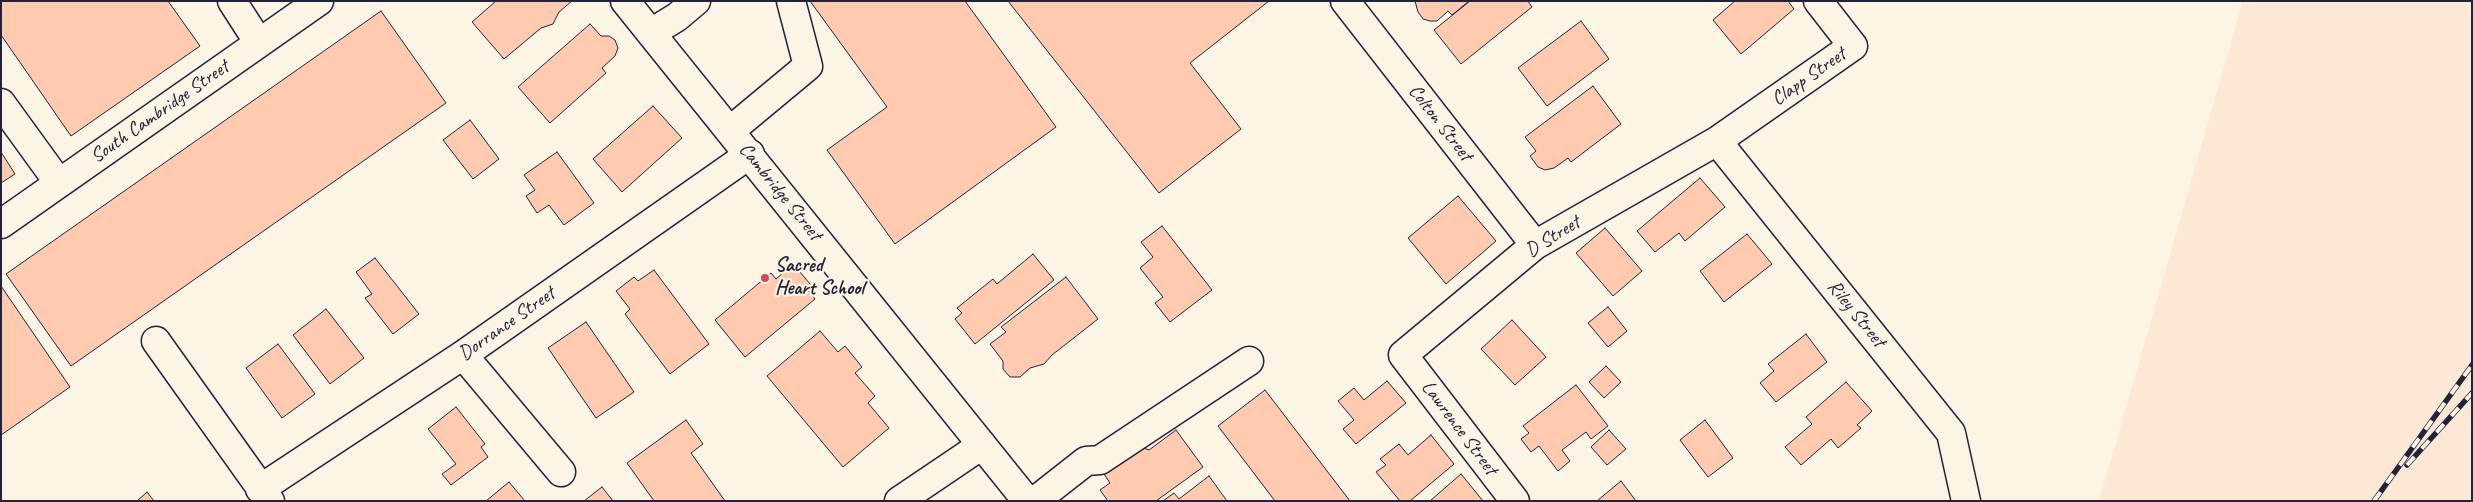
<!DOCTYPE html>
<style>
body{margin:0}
#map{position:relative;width:2473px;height:502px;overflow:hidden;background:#fcf5e5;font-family:Caveat,sans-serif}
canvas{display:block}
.frame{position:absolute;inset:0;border:2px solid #22223b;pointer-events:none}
</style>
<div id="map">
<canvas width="2473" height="502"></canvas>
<div class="frame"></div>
</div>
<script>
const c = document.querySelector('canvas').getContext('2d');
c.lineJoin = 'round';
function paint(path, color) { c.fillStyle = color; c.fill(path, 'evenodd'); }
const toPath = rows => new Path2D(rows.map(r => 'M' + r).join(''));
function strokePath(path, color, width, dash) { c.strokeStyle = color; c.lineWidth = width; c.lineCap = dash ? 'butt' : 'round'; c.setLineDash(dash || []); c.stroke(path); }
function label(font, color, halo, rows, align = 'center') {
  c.font = font + ' Caveat,sans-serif'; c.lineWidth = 4.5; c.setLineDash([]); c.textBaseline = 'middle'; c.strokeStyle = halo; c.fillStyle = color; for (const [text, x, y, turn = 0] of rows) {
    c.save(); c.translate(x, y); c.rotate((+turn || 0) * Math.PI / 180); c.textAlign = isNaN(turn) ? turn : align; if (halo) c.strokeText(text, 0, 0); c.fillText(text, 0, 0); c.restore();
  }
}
paint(toPath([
 [2243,1,2472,1,2472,501,2099,501]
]), '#fde8d5');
const building = toPath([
 [1,1,168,1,200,46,71,136,1,35,1,1],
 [496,1,572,1,559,12,553,24,541,28,504,59,472,22,496,1],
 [810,1,965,1,1056,127,895,244,827,150,887,107,810,1],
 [1008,1,1269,1,1190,63,1241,129,1159,193,1008,1],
 [1415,1,1469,1,1452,15,1448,11,1437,21,1430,21,1423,19,1418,12,1415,1],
 [1470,1,1528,1,1532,7,1461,64,1434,30,1470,1],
 [1735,1,1788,1,1794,9,1741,54,1713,20,1735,1],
 [381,11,446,103,71,366,6,274,381,11],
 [1581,21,1609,59,1547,106,1518,68,1581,21],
 [590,24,601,36,609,36,615,40,618,48,615,56,602,68,606,73,550,123,518,87,590,24],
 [1593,86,1621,124,1571,162,1568,158,1554,168,1545,170,1538,167,1530,156,1536,151,1525,137,1593,86],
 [653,106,682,138,622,192,593,159,653,106],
 [470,120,499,159,473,179,443,140,470,120],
 [1,152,15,174,1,183,1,152],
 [557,152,594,203,564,225,549,205,537,213,526,196,535,190,524,175,557,152],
 [1700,178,1725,207,1685,241,1679,233,1655,252,1637,231,1700,178],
 [1458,196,1496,241,1446,284,1408,238,1458,196],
 [1162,226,1212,290,1170,322,1155,303,1163,297,1140,268,1153,257,1141,242,1162,226],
 [1605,228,1642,271,1613,296,1576,253,1605,228],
 [1747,234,1772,264,1724,302,1700,271,1747,234],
 [1033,254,1054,280,975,344,955,319,962,313,957,308,993,279,997,284,1033,254],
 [375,258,419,314,393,334,365,298,372,294,356,272,375,258],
 [793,264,811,285,806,288,815,299,745,357,715,320,771,273,776,279,793,264],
 [654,270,709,344,670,374,625,314,630,309,616,291,634,277,638,281,654,270],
 [1066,277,1098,319,1052,355,1044,364,1030,368,1020,377,1010,377,1003,369,1003,361,990,344,1006,332,1001,327,1066,277],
 [1,286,70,387,1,435,1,286],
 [1608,307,1627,331,1608,347,1588,323,1608,307],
 [326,309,364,358,330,384,293,335,326,309],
 [1512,320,1546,357,1515,385,1481,349,1512,320],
 [586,322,634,392,596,418,548,348,586,322],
 [820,331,838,352,845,346,862,367,855,373,875,396,868,403,889,428,843,467,767,376,820,331],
 [1806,334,1827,362,1776,402,1760,383,1774,371,1768,364,1806,334],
 [278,344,315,394,282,418,246,368,278,344],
 [1606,366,1621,382,1604,398,1589,382,1606,366],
 [1387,381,1406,403,1356,444,1343,429,1354,420,1338,401,1354,388,1364,400,1387,381],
 [1846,382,1872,411,1857,425,1861,428,1838,448,1831,439,1801,465,1785,447,1812,424,1806,417,1846,382],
 [1576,385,1608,426,1591,439,1586,432,1562,450,1570,461,1558,471,1539,446,1531,452,1521,439,1529,433,1523,426,1576,385],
 [1265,390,1350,501,1275,501,1218,426,1265,390],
 [456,407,485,444,481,447,488,457,451,485,442,474,456,464,428,429,456,407],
 [686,420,703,444,691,453,725,501,654,501,627,463,686,420],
 [1705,420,1733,458,1708,477,1680,440,1705,420],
 [1176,430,1203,467,1156,501,1108,501,1100,490,1110,483,1104,474,1141,447,1149,450,1176,430],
 [1609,430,1626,449,1607,465,1591,447,1609,430],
 [1431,435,1454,464,1410,501,1400,501,1376,472,1386,465,1380,459,1399,444,1408,455,1431,435],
 [1461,474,1483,501,1430,501,1461,474],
 [1209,476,1227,501,1163,501,1174,493,1179,499,1209,476],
 [1621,481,1636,501,1597,501,1621,481],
 [509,482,525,501,486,501,509,482],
 [602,487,613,501,584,501,602,487],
 [147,492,154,501,137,501,147,492]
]);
paint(building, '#ffcaaf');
strokePath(building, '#22223b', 1);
const minor = toPath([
 [232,1,259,43],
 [1345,1,1535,245],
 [651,33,677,17,696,1],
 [1,103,59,183],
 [731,130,808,66,791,1],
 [1717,141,1951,433,1966,501],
 [1,224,319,1],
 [156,341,270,501],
 [463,355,561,472],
 [260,489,463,355,750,154],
 [899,501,982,445],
 [1035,501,1086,461,1100,460,1249,361],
 [1515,501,1403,355,1535,245,1717,141,1853,46,1818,1]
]);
const major = toPath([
 [625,1,1027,501]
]);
strokePath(minor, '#22223b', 31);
strokePath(major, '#22223b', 31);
strokePath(minor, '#fcf5e5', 28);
strokePath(major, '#fcf5e5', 28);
const rail = toPath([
 [2407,465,2472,393],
 [2374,501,2472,365]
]);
strokePath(rail, '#22223b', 5.5);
strokePath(rail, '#fcf5e5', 4, [11]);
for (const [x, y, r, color] of [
 [765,278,5,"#d1495b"]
]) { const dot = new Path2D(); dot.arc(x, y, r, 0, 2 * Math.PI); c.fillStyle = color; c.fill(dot); strokePath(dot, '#fcf5e5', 2); }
label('20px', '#22223b', '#fcf5e5', [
 ["Clapp Street",1809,77,-35],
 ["South Cambridge Street",160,112,-35],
 ["Colton Street",1440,123,52],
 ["Cambridge Street",780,192,51],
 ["D Street",1553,237,-32],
 ["Riley Street",1856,314,51],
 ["Dorrance Street",507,324,-35],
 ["Lawrence Street",1459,428,53]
]);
label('bold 20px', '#22223b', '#fcf5e5', [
 ["Sacred",775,266],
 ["Heart School",775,289]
], 'left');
</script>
